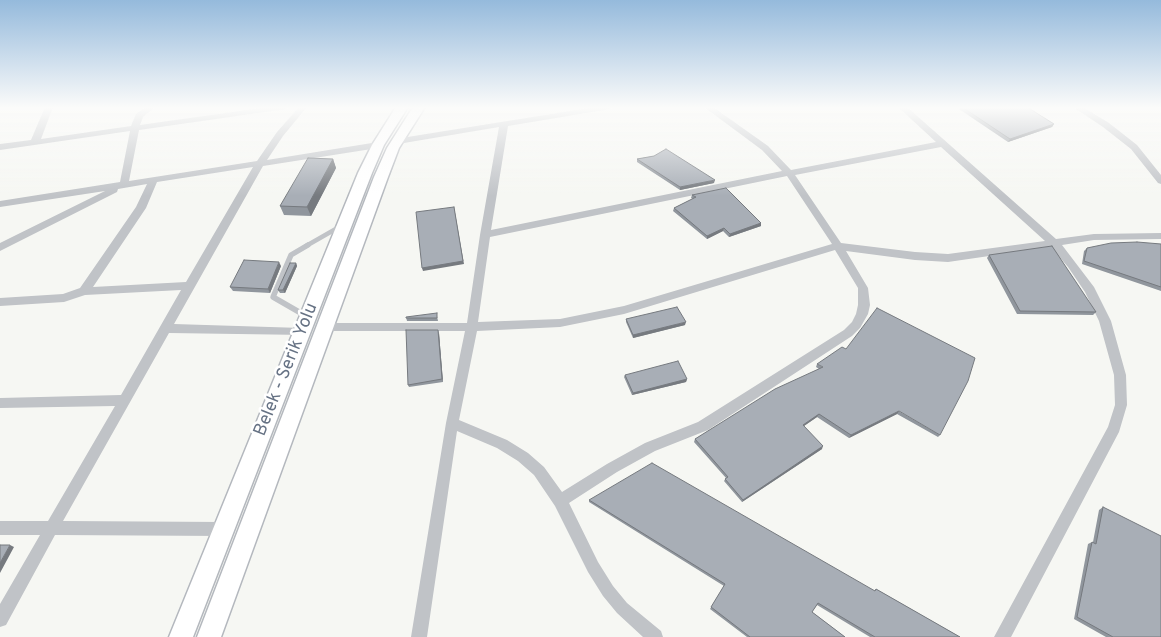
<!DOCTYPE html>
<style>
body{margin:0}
canvas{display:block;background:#f6f7f3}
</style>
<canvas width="1161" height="637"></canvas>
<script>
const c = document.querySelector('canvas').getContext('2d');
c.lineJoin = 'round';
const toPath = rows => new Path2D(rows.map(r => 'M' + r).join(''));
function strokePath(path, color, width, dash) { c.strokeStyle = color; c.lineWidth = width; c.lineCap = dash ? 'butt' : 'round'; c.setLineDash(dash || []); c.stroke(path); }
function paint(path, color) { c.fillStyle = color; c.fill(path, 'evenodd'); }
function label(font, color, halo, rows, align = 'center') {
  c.font = font + ' Overpass,sans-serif'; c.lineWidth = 5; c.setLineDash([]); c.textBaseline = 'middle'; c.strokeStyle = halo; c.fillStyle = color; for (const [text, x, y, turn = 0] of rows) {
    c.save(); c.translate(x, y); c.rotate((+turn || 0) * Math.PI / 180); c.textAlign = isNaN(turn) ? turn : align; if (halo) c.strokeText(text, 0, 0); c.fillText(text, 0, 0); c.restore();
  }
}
const secondary = toPath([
 [396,107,408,107,384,145,372,173,193,637,169,637,358,173,372,145,396,107],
 [413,107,425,107,399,148,388,177,221,637,197,637,374,177,387,148,413,107]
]);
strokePath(secondary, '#b4b8be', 3);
strokePath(toPath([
 [306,246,341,226]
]), '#c0c3c7', 4.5);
strokePath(toPath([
 [306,316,273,297,291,255,308,245]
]), '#c0c3c7', 5.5);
paint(toPath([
 [45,107,53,107,41,139,131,126,136,114,146,107,155,107,143,117,140,125,268,107,290,107,286,109,139,130,129,181,257,161,277,132,299,107,307,107,283,136,267,160,378,142,382,145,378,148,263,166,174,324,302,328,306,329,308,332,306,335,169,333,63,521,224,522,229,524,231,529,229,534,224,536,55,535,6,625,0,627,0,604,40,535,0,535,0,521,48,521,115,406,0,408,0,398,121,395,181,290,85,295,64,302,0,306,0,298,63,294,80,288,136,207,147,184,118,189,117,192,0,251,0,243,105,191,0,207,0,201,120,182,130,131,0,150,0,144,31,140,45,107],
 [253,167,186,282,93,287,146,208,157,182,253,167],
 [595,107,614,107,610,109,508,126,491,230,782,171,762,150,704,107,713,107,768,146,791,170,936,142,898,107,907,107,1056,239,1094,234,1161,233,1161,239,1094,240,1062,245,1094,287,1111,321,1126,375,1127,405,1119,432,1011,637,994,637,1108,427,1115,405,1114,375,1099,321,1085,292,1068,267,1051,247,948,262,915,260,846,251,868,288,870,305,868,314,860,328,852,336,708,430,655,451,617,472,569,503,598,562,613,586,627,603,661,631,663,637,643,637,617,613,603,596,588,572,555,506,534,475,518,461,497,448,457,431,427,637,411,637,446,423,465,331,326,331,322,330,320,327,322,324,326,323,467,323,480,235,499,127,398,144,394,141,395,139,595,107],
 [941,147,1045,241,948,254,915,252,841,243,795,175,941,147],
 [787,176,832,244,624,306,560,319,478,322,490,237,787,176],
 [835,250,858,288,858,305,856,314,852,322,844,330,698,422,645,443,607,464,562,492,544,467,528,453,507,440,459,420,477,331,560,327,624,314,835,250],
 [1073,107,1083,107,1109,123,1137,145,1161,175,1161,184,1158,183,1131,149,1103,127,1073,107]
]), '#c0c3c7');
paint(secondary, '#fff');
paint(toPath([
 [956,107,1027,107,1054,124,1052,127,1008,142],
 [654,156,714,183,680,190,637,162,637,159],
 [333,159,336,168,311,216,284,215,280,206],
 [692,195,761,223,761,226,729,237,723,231,707,239,673,211,674,208,693,199,691,198],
 [1161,244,1161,291,1082,264,1084,251,1087,248],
 [989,255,1096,312,1093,315,1017,314,987,258],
 [296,263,297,266,285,293,280,293,278,290],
 [281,266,270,293,233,291,230,287],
 [437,316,438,321,407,321,406,317],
 [626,319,685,325,633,338,626,322],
 [439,333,443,382,409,387,408,385],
 [817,364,940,435,938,437,897,414,849,438,817,417,804,426,822,449,742,502,724,481,726,478,694,442,695,439,819,369,816,367],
 [625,375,687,379,686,382,632,395,624,377],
 [589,500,874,591,876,589,960,637,870,637,817,605,812,612,845,637,747,637,710,609,724,586,589,502],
 [1103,507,1161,637,1106,637,1074,619,1088,544,1092,542,1093,542,1099,510]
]), '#90969d');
paint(toPath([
 [1054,124,1052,127,1008,142,1010,139],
 [333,159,336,168,311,216,307,207],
 [715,180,714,183,680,190,680,187],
 [454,207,464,264,423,271,422,268],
 [761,223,761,226,729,237,730,234],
 [724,228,723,231,707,239,707,236],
 [279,262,281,266,270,293,268,289],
 [296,263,297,266,285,293,283,290],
 [686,322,685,325,633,338,633,335],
 [438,330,439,333,443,382,442,379],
 [687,379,686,382,632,395,633,393],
 [899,411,897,414,849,438,851,435],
 [819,414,817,417,801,428,803,425],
 [823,446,822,449,742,502,743,500],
 [10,545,14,547,0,573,0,563]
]), '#767a7f');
const building = toPath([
 [962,107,1027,107,1054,124,1010,139,962,107],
 [666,149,715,180,680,187,637,159,654,156,666,149],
 [308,158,333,159,307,207,280,206,308,158],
 [726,188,761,223,730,234,724,228,707,236,674,208,696,197,692,195,726,188],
 [454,207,463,261,422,268,416,212,454,207],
 [1137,242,1161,244,1161,287,1084,261,1087,248,1111,243,1137,242],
 [1052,246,1096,312,1020,311,989,255,1052,246],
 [244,260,279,262,268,289,230,287,244,260],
 [290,263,296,263,283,290,278,290,290,263],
 [677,307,686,322,633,335,626,319,677,307],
 [877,308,975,358,968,381,940,435,899,411,851,435,819,414,803,425,823,446,743,500,725,479,728,477,695,439,775,389,823,367,817,364,842,347,846,349,877,308],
 [437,313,437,318,406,318,406,317,437,313],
 [406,330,438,330,442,379,408,385,406,330],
 [678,361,687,379,633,393,625,375,678,361],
 [652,463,875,591,876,589,960,637,875,637,818,603,812,612,845,637,750,637,711,607,725,584,589,500,652,463],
 [1103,507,1161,536,1161,637,1113,637,1077,617,1092,542,1096,544,1103,507],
 [0,545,10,545,0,563,0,545]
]);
paint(building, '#a8aeb6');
strokePath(building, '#767a7f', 1);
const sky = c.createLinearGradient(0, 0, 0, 196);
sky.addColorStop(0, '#95badc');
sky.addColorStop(0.55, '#fbfbfa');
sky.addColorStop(1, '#fbfbfa00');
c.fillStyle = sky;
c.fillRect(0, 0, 1161, 196);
label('18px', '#667284', '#fff', [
 ["Belek - Serik Yolu",287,370,-68]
]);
</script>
